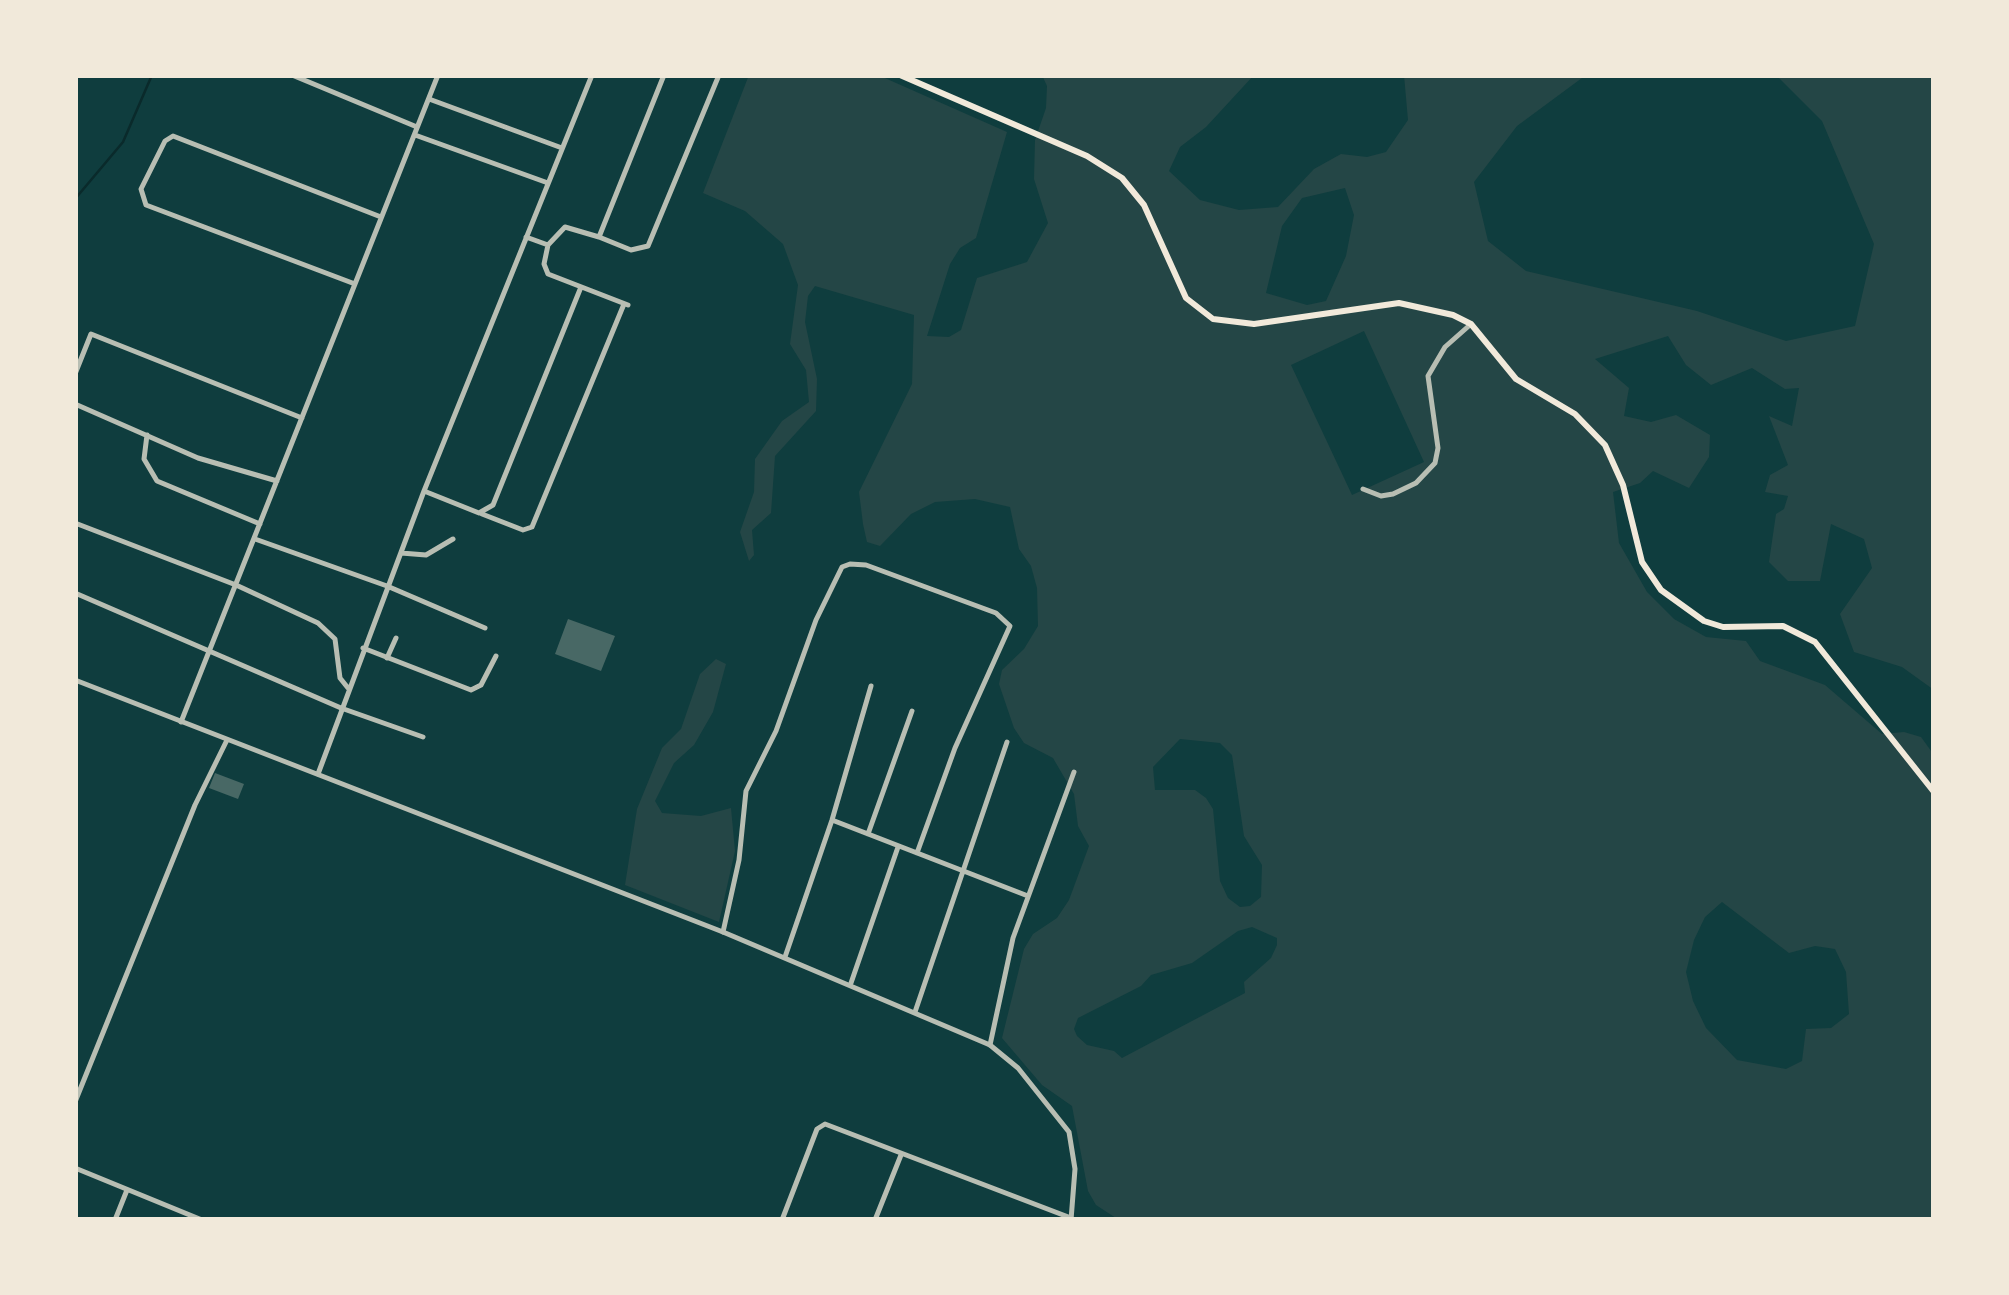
<!DOCTYPE html>
<style>
body{margin:0}
#map{position:relative;width:2009px;height:1295px;overflow:hidden;background:#0f3d3e;font-family:"Fira Sans",sans-serif}
canvas{display:block}
.frame{position:absolute;inset:0;border:78px solid #f1e9da;pointer-events:none}
</style>
<div id="map">
<canvas width="2009" height="1295"></canvas>
<div class="frame"></div>
</div>
<script>
const c = document.querySelector('canvas').getContext('2d');
c.lineJoin = 'round';
function paint(path, color) { c.fillStyle = color; c.fill(path, 'evenodd'); }
const toPath = rows => new Path2D(rows.map(r => 'M' + r).join(''));
function strokePath(path, color, width, dash) { c.strokeStyle = color; c.lineWidth = width; c.lineCap = dash ? 'butt' : 'round'; c.setLineDash(dash || []); c.stroke(path); }
paint(toPath([
 [749,75,878,75,1007,132,976,238,960,248,950,264,927,336,949,337,961,330,977,278,1027,262,1048,223,1034,179,1035,140,1046,108,1047,86,1042,75,1254,75,1206,127,1180,147,1169,171,1200,200,1239,210,1278,207,1314,169,1341,154,1367,157,1386,152,1408,120,1404,75,1586,75,1517,126,1474,182,1488,241,1526,271,1697,311,1786,341,1855,326,1874,244,1822,121,1776,75,1934,75,1934,690,1902,667,1854,652,1840,614,1872,568,1864,539,1831,524,1820,581,1788,581,1769,562,1776,514,1784,509,1788,496,1765,492,1770,475,1788,465,1769,416,1792,426,1799,388,1785,389,1752,368,1711,385,1686,365,1668,336,1595,359,1629,388,1624,416,1651,422,1676,415,1710,435,1709,457,1689,488,1653,471,1640,483,1613,492,1619,543,1647,592,1674,619,1706,637,1746,641,1760,661,1825,685,1882,734,1904,732,1921,737,1934,755,1934,1220,1119,1220,1096,1205,1088,1191,1072,1106,1042,1085,1002,1038,1024,949,1033,934,1057,918,1069,900,1089,846,1078,826,1074,794,1053,758,1024,743,1014,728,999,684,1002,670,1024,649,1038,626,1037,588,1031,566,1019,549,1010,507,975,499,935,502,911,514,880,546,867,542,863,524,859,492,912,384,914,315,815,286,808,296,805,322,817,379,816,411,775,456,771,513,752,530,754,555,749,561,740,532,754,492,755,459,782,421,809,402,806,370,790,344,798,285,783,244,745,211,703,193],
 [1345,188,1354,215,1346,256,1326,301,1307,305,1266,293,1282,226,1302,198],
 [1364,331,1424,462,1352,495,1291,365],
 [1180,739,1220,743,1232,755,1244,836,1262,865,1261,897,1250,906,1240,907,1228,898,1220,881,1213,809,1206,798,1195,790,1155,790,1153,767],
 [1722,902,1789,953,1815,946,1835,949,1846,972,1849,1014,1831,1028,1806,1029,1802,1061,1786,1069,1737,1060,1706,1028,1693,1001,1686,972,1694,940,1705,917],
 [1252,927,1277,938,1277,945,1271,958,1244,982,1245,993,1122,1058,1114,1051,1087,1045,1077,1036,1074,1029,1078,1018,1141,986,1151,975,1192,963,1238,931],
 [716,659,726,664,713,712,694,745,674,763,655,801,662,813,701,816,731,808,735,851,719,922,625,885,637,809,662,748,681,729,700,674]
]), '#244646');
strokePath(toPath([
 [75,199,123,142,152,75]
]), '#0a2a2b', 2.5);
paint(toPath([
 [568,619,615,636,601,671,555,654],
 [215,773,244,784,238,799,209,788]
]), '#486865');
strokePath(toPath([
 [292,75,417,127],
 [429,99,562,148],
 [415,135,548,183],
 [526,237,548,245,565,227,599,237,664,75],
 [599,237,631,250,648,246,719,75],
 [548,245,544,264,548,274,628,305],
 [355,284,146,205,141,189,165,141,173,136,381,217],
 [75,374,91,334,302,418],
 [75,404,198,458,277,481],
 [147,435,144,459,157,481,260,524],
 [1363,489,1381,496,1393,494,1416,483,1435,463,1438,448,1428,376,1445,347,1471,324],
 [424,491,479,513,493,505,581,287],
 [482,514,523,530,532,527,624,304],
 [75,523,236,585,318,623,335,639,340,678,348,688],
 [255,539,387,586,485,628],
 [401,553,426,555,453,539],
 [75,593,341,708,423,737],
 [363,648,471,690,481,685,496,656],
 [387,658,396,638],
 [181,722,438,75],
 [318,774,424,491,592,75],
 [832,820,1028,896],
 [868,834,912,711],
 [723,932,739,860,746,791,776,731,816,620,842,567,850,564,866,565,996,613,1010,626,955,748,917,853],
 [785,957,832,820,871,686],
 [851,983,898,847],
 [915,1012,1007,742],
 [990,1045,1013,938,1074,772],
 [75,1102,195,805,227,740],
 [75,1168,202,1220],
 [115,1220,127,1190],
 [782,1220,817,1129,825,1124,1071,1218],
 [875,1220,901,1155]
]), '#b8beb3', 5);
strokePath(toPath([
 [75,680,723,932,990,1045,1018,1068,1069,1132,1075,1169,1071,1220]
]), '#b8beb3', 5);
strokePath(toPath([
 [900,75,1087,156,1122,178,1144,205,1186,298,1213,319,1254,324,1399,303,1453,315,1471,324,1516,379,1575,414,1605,445,1623,485,1642,562,1661,590,1704,621,1723,627,1783,626,1815,642,1934,792]
]), '#f1e9da', 6);
</script>
